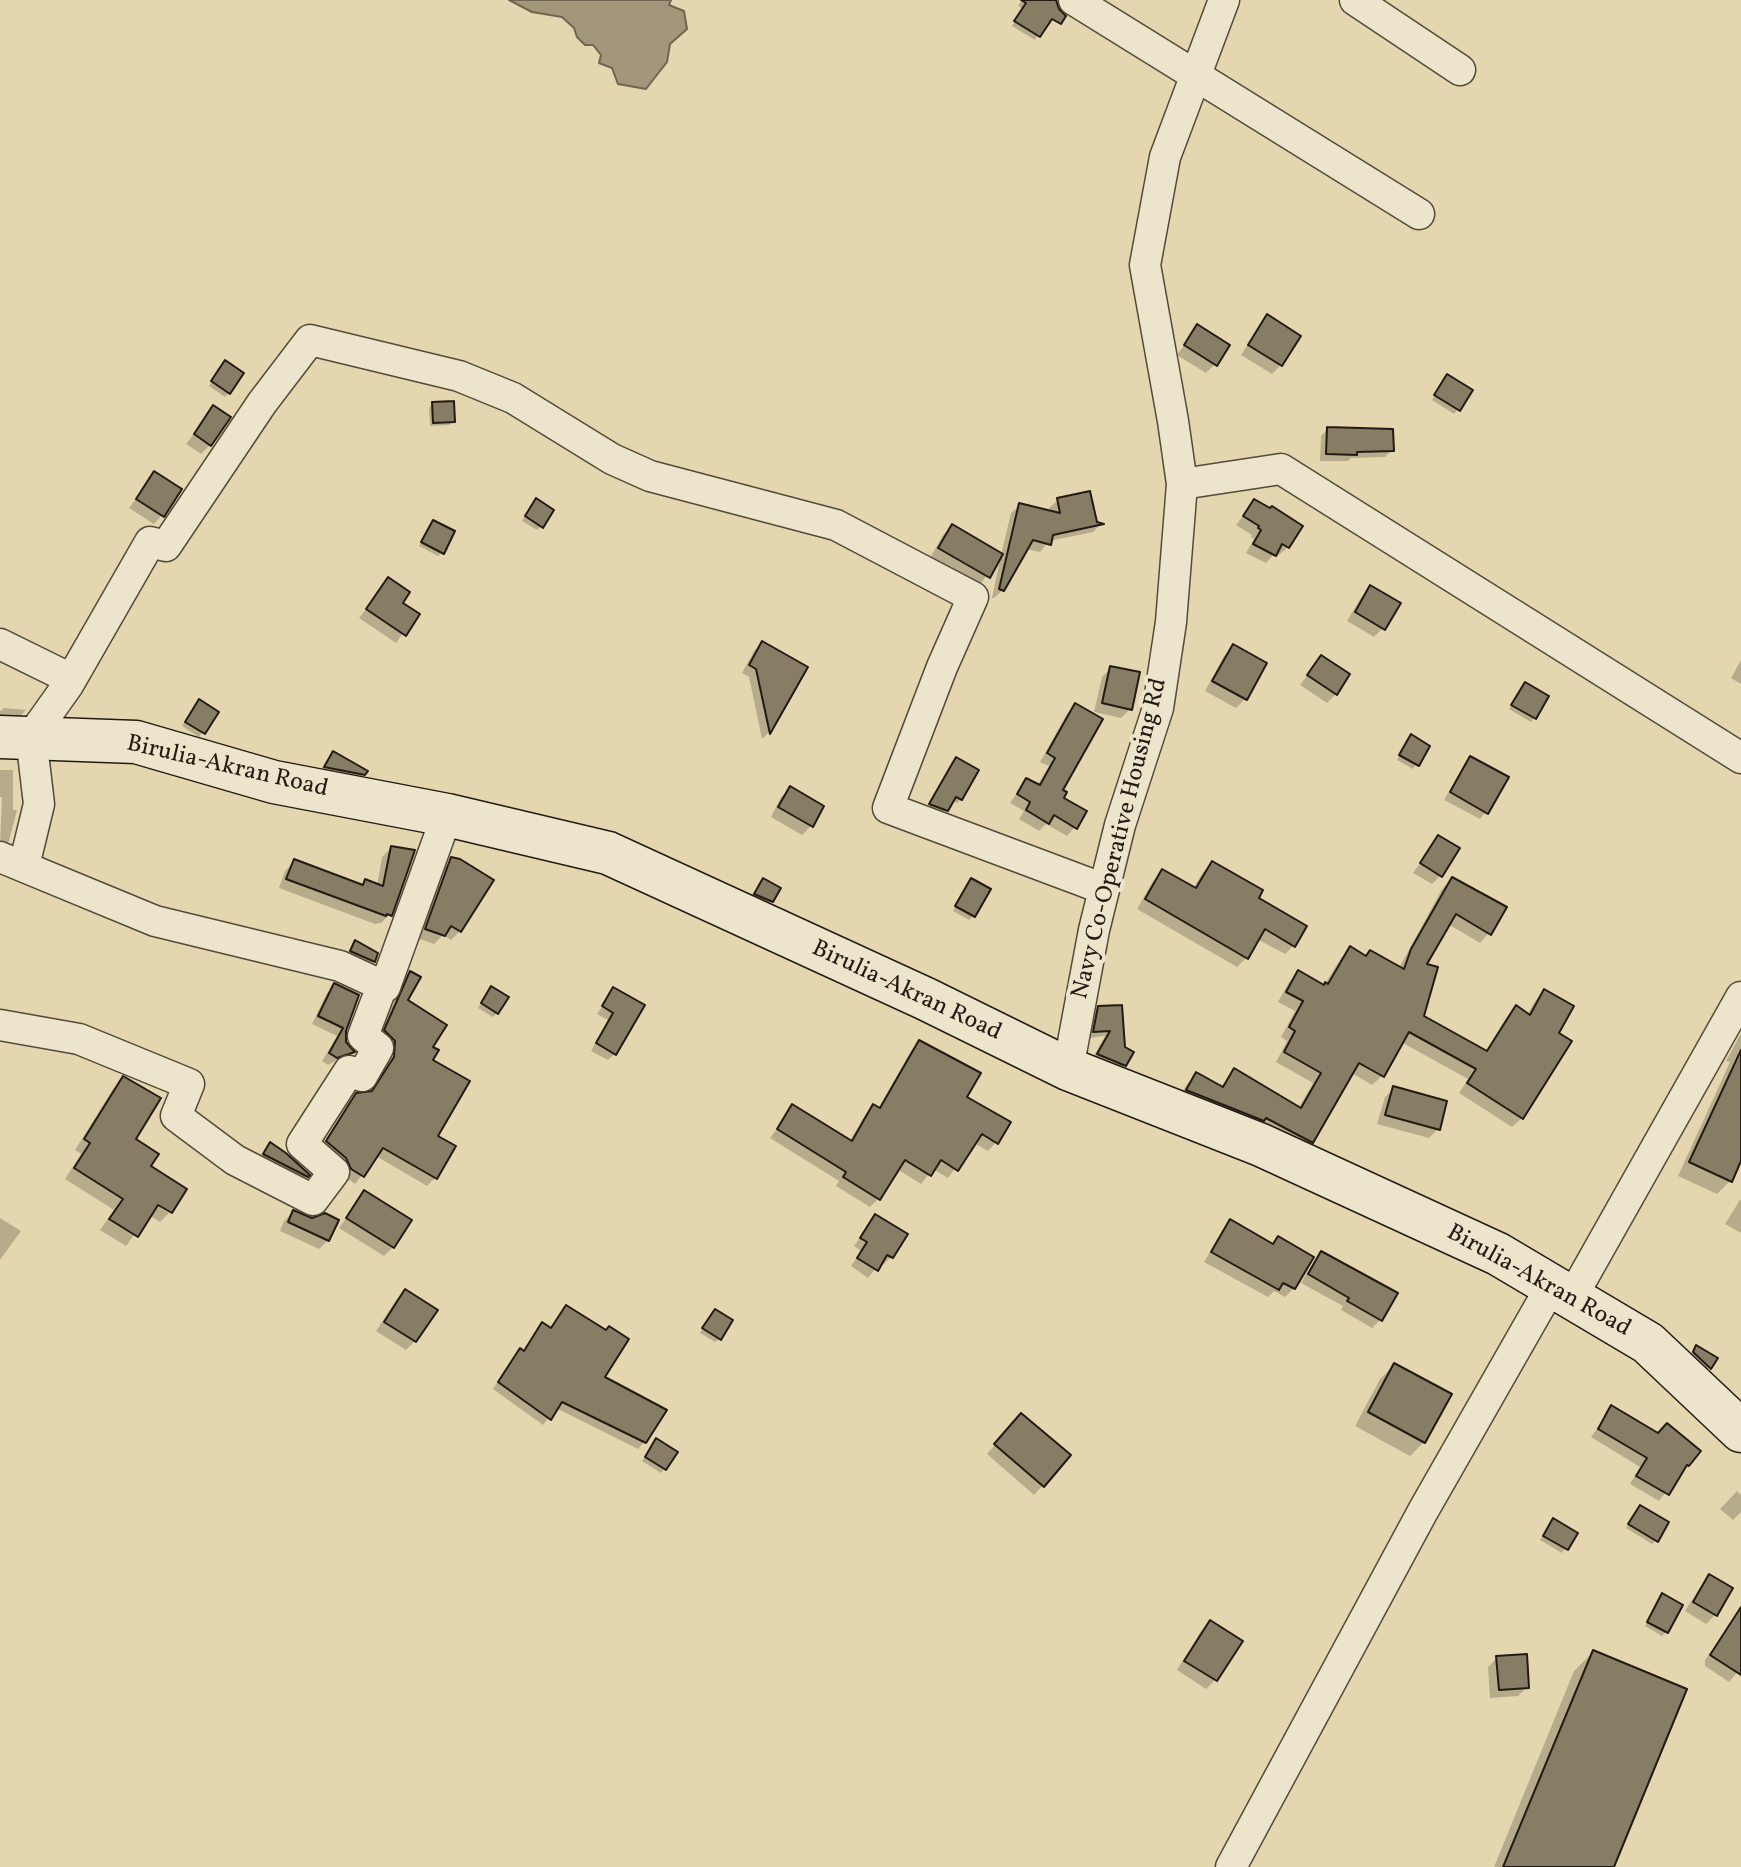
<!DOCTYPE html>
<style>
body{margin:0}
canvas{display:block;background:#e4d7af}
</style>
<canvas width="1741" height="1867"></canvas>
<script>
const c = document.querySelector('canvas').getContext('2d');
c.lineJoin = 'round';
function paint(path, color) { c.fillStyle = color; c.fill(path, 'evenodd'); }
const toPath = rows => new Path2D(rows.map(r => 'M' + r).join(''));
function strokePath(path, color, width, dash) { c.strokeStyle = color; c.lineWidth = width; c.lineCap = dash ? 'butt' : 'round'; c.setLineDash(dash || []); c.stroke(path); }
function label(font, color, halo, rows, align = 'center') {
  c.font = font + ' Vollkorn,serif'; c.lineWidth = 8; c.setLineDash([]); c.textBaseline = 'middle'; c.strokeStyle = halo; c.fillStyle = color; for (const [text, x, y, turn = 0] of rows) {
    c.save(); c.translate(x, y); c.rotate((+turn || 0) * Math.PI / 180); c.textAlign = isNaN(turn) ? turn : align; if (halo) c.strokeText(text, 0, 0); c.fillText(text, 0, 0); c.restore();
  }
}
const water = toPath([
 [509,0,671,0,669,5,684,11,687,29,670,44,667,62,646,89,618,84,612,68,599,63,601,55,593,45,585,45,577,37,574,28,562,17,532,12,509,0]
]);
paint(water, '#a2977a');
strokePath(water, '#6f6551', 2);
paint(toPath([
 [1022,0,1054,0,1035,40,1012,26,1023,9,1018,6],
 [1268,317,1298,336,1281,365,1272,374,1241,355,1259,326],
 [1197,327,1215,364,1206,373,1177,355],
 [221,367,229,393,225,397,209,386],
 [1444,381,1470,391,1454,414,1432,400],
 [433,404,453,421,449,425,430,426,429,408],
 [213,408,210,445,201,454,186,444],
 [1328,429,1392,450,1385,457,1351,458,1348,461,1320,461,1321,436],
 [154,474,162,515,154,524,129,508],
 [1058,500,1100,525,1093,532,1049,541,1040,552,1026,549,1003,590,994,598,992,598,1001,555,979,586,930,558,943,535,952,526,1001,555,1011,513,1020,505,1050,512,1049,508],
 [1255,501,1288,547,1279,555,1275,553,1266,563,1246,553,1254,539,1251,537,1252,535,1236,525],
 [532,504,541,526,537,530,522,521],
 [433,522,442,552,438,556,419,546],
 [388,580,400,604,417,614,396,643,359,618],
 [1371,587,1383,628,1374,637,1347,621,1362,596],
 [762,643,806,668,768,733,762,739,749,677,742,673,754,651],
 [1233,647,1264,664,1245,699,1236,708,1205,691,1224,656],
 [1321,657,1336,694,1327,703,1300,685],
 [1741,660,1741,684,1731,678],
 [1111,668,1130,709,1121,718,1094,712,1102,677],
 [1525,684,1534,718,1531,722,1509,709],
 [196,705,216,712,199,737,182,726],
 [1075,706,1061,790,1061,799,1075,827,1067,836,1046,824,1039,831,1019,819,1024,811,1010,803,1026,780,1037,786,1049,766,1040,762,1067,714],
 [4,708,26,710,14,722,0,722,0,711],
 [1407,740,1427,746,1413,769,1397,760],
 [333,753,364,774,354,783,316,776],
 [1470,758,1486,812,1480,819,1444,800,1464,765],
 [956,759,961,799,957,803,952,800,942,814,927,808],
 [0,770,13,770,13,810,17,810,9,841,5,845,0,844,2,797,0,797],
 [790,789,811,826,802,835,771,817,781,797],
 [1439,837,1441,875,1432,884,1413,873],
 [391,848,390,914,381,923,375,924,279,888,285,871,294,862,360,886,366,881,377,886,382,857],
 [452,860,460,931,451,940,443,935,434,944,417,938,442,869],
 [1212,863,1256,898,1294,945,1285,954,1257,939,1246,958,1237,967,1137,909,1153,881,1162,872,1193,889,1203,872],
 [1452,879,1489,933,1480,943,1448,924,1424,965,1421,1016,1485,1052,1506,1018,1516,1008,1527,1015,1535,1001,1544,992,1522,1118,1512,1127,1459,1093,1468,1079,1401,1042,1382,1076,1372,1085,1352,1073,1312,1141,1302,1151,1178,1100,1187,1084,1197,1074,1221,1087,1234,1070,1298,1109,1313,1083,1276,1062,1287,1041,1281,1037,1295,1011,1278,1002,1289,982,1298,973,1323,987,1341,958,1350,949,1365,957,1399,968,1442,889],
 [763,880,771,901,762,910,746,903],
 [968,885,973,916,969,920,953,911],
 [356,942,376,954,369,965,348,955],
 [410,973,405,1000,431,1047,435,1178,427,1186,376,1156,355,1184,344,1176,319,1150,349,1103,357,1095,370,1093,386,1067,387,1050,378,1039,403,981],
 [335,986,344,1042,351,1054,344,1061,337,1060,328,1065,322,1061,337,1036,312,1024,327,993],
 [614,989,615,1054,608,1060,591,1051,608,1020,597,1014],
 [488,993,497,1013,493,1017,478,1008],
 [1099,1008,1123,1048,1124,1065,1117,1072,1091,1061,1105,1036,1088,1038,1092,1015],
 [1741,1033,1741,1157,1730,1181,1717,1194,1678,1176,1730,1062,1726,1061],
 [920,1042,996,1142,988,1151,974,1143,948,1178,933,1169,921,1184,897,1169,879,1198,870,1207,836,1186,839,1181,770,1138,793,1107,849,1142,865,1115,873,1106,878,1109,911,1051],
 [123,1079,133,1139,171,1210,149,1201,169,1213,160,1222,149,1215,126,1246,100,1230,114,1210,65,1179,81,1154,75,1150,113,1089],
 [1394,1088,1438,1129,1429,1138,1377,1124,1385,1097],
 [267,1149,307,1175,302,1180,261,1158],
 [365,1193,393,1247,384,1256,339,1228],
 [1740,1200,1741,1200,1741,1233,1725,1224],
 [293,1212,328,1240,319,1249,280,1231,284,1221],
 [875,1216,891,1257,883,1265,880,1263,868,1278,851,1266,861,1251,854,1246],
 [0,1218,21,1231,0,1260],
 [1231,1222,1272,1245,1278,1239,1294,1288,1285,1297,1274,1291,1268,1297,1204,1262,1222,1231],
 [1322,1253,1380,1320,1372,1328,1341,1310,1343,1306,1301,1283,1314,1261],
 [405,1291,415,1341,406,1350,376,1331,396,1300],
 [566,1308,602,1378,644,1442,638,1449,556,1408,543,1425,493,1389,513,1357,520,1351,523,1353,536,1332,543,1325,550,1330],
 [711,1315,719,1339,715,1342,700,1333],
 [1697,1348,1715,1358,1701,1377,1688,1357],
 [1394,1365,1424,1442,1410,1456,1355,1426,1380,1379],
 [1612,1408,1687,1465,1659,1501,1630,1484,1640,1467,1591,1437],
 [1012,1425,1042,1486,1034,1495,987,1454],
 [653,1445,675,1453,661,1473,642,1461],
 [1737,1491,1741,1495,1741,1512,1733,1520,1720,1509],
 [1636,1511,1656,1540,1652,1544,1626,1528],
 [1550,1525,1575,1534,1562,1553,1540,1540],
 [1710,1577,1730,1589,1715,1615,1706,1624,1685,1611,1701,1586],
 [1659,1600,1666,1632,1662,1636,1645,1626],
 [1737,1616,1741,1619,1741,1668,1729,1682,1705,1666,1705,1660],
 [1210,1622,1240,1641,1215,1680,1206,1689,1177,1670,1201,1631],
 [1593,1652,1611,1867,1494,1867,1574,1671],
 [1497,1658,1527,1687,1518,1696,1490,1698,1488,1667]
]), '#0003');
const building = toPath([
 [1021,0,1056,0,1059,9,1066,16,1061,24,1052,19,1040,37,1014,21,1026,3,1021,0],
 [1267,314,1301,336,1282,366,1248,345,1267,314],
 [1197,324,1230,345,1217,366,1184,345,1197,324],
 [225,360,244,373,230,394,211,381,225,360],
 [1447,374,1473,390,1460,411,1434,395,1447,374],
 [454,401,455,422,433,423,432,402,454,401],
 [213,405,231,417,211,446,194,434,213,405],
 [1327,427,1393,429,1394,451,1357,452,1357,455,1326,454,1327,427],
 [154,471,182,489,164,517,136,499,154,471],
 [1090,491,1097,522,1104,524,1053,535,1051,545,1033,540,1004,591,999,589,1019,503,1060,513,1057,498,1090,491],
 [536,498,554,510,543,528,525,516,536,498],
 [1254,499,1270,508,1272,506,1303,526,1289,548,1282,544,1276,556,1253,544,1261,530,1258,528,1259,526,1243,516,1254,499],
 [433,520,455,531,444,554,421,542,433,520],
 [952,524,1003,554,990,578,938,548,952,524],
 [388,577,410,592,403,603,420,614,406,636,366,609,388,577],
 [1370,585,1401,603,1385,630,1355,612,1370,585],
 [762,641,808,667,770,734,756,669,749,665,762,641],
 [1233,644,1267,663,1247,700,1212,681,1233,644],
 [1321,655,1350,674,1337,695,1307,675,1321,655],
 [1110,666,1140,672,1132,710,1102,703,1110,666],
 [1525,682,1549,696,1536,719,1511,705,1525,682],
 [199,699,219,712,205,734,185,722,199,699],
 [1075,703,1103,719,1063,790,1067,792,1064,798,1087,811,1077,829,1054,815,1049,824,1026,810,1030,802,1017,794,1026,778,1040,785,1055,758,1047,753,1075,703],
 [1411,734,1430,746,1419,766,1399,755,1411,734],
 [333,751,368,771,365,775,324,767,333,751],
 [1470,756,1509,777,1488,814,1450,792,1470,756],
 [956,757,979,770,962,800,956,797,948,811,929,804,956,757],
 [790,786,824,806,813,827,778,807,790,786],
 [1438,835,1460,848,1442,877,1420,863,1438,835],
 [391,846,415,850,392,916,387,914,386,916,286,879,294,859,363,885,365,879,383,886,391,846],
 [451,857,460,859,494,880,461,932,451,926,445,936,425,929,451,857],
 [1212,861,1263,890,1259,898,1307,926,1295,947,1265,929,1248,959,1145,899,1162,869,1196,888,1212,861],
 [1452,877,1507,907,1491,935,1456,914,1427,964,1438,967,1424,1016,1487,1051,1516,1005,1530,1015,1544,989,1574,1006,1559,1033,1572,1041,1523,1119,1467,1083,1476,1069,1409,1032,1384,1077,1359,1063,1313,1143,1266,1118,1264,1121,1186,1090,1196,1072,1223,1087,1234,1068,1301,1108,1321,1073,1284,1052,1295,1031,1289,1027,1303,1001,1286,992,1298,970,1324,985,1325,982,1328,984,1350,946,1366,956,1370,950,1404,969,1411,949,1452,877],
 [763,878,781,888,773,902,754,894,763,878],
 [971,878,991,889,975,917,955,906,971,878],
 [355,940,378,953,375,962,350,951,355,940],
 [410,971,421,977,408,1000,447,1025,433,1047,439,1050,433,1060,470,1081,438,1136,456,1146,437,1179,383,1148,364,1177,351,1169,346,1158,326,1141,356,1093,372,1091,394,1057,395,1041,384,1030,410,971],
 [334,983,359,995,346,1031,346,1042,355,1052,337,1058,329,1053,343,1028,318,1016,334,983],
 [491,986,509,997,498,1014,481,1003,491,986],
 [613,987,645,1005,616,1055,596,1043,613,1013,602,1006,613,987],
 [1122,1005,1125,1047,1134,1052,1126,1066,1097,1054,1110,1031,1093,1032,1098,1006,1122,1005],
 [919,1040,981,1073,967,1097,1011,1122,998,1144,982,1134,958,1171,941,1160,931,1176,905,1160,880,1200,843,1177,846,1172,777,1129,792,1104,852,1141,873,1104,880,1108,919,1040],
 [1741,1050,1741,1161,1732,1182,1689,1162,1741,1050],
 [123,1076,161,1098,136,1139,159,1154,151,1166,187,1189,172,1213,158,1205,138,1237,109,1219,123,1199,74,1168,90,1143,84,1139,123,1076],
 [1393,1086,1447,1101,1440,1130,1385,1115,1393,1086],
 [270,1142,286,1153,310,1175,308,1177,263,1154,270,1142],
 [364,1190,412,1220,394,1248,346,1218,364,1190],
 [293,1210,312,1218,325,1213,339,1220,329,1241,288,1222,293,1210],
 [875,1214,908,1234,893,1258,887,1255,878,1271,857,1258,867,1242,860,1238,875,1214],
 [1230,1219,1273,1244,1278,1236,1314,1257,1295,1289,1283,1283,1279,1290,1211,1252,1230,1219],
 [1321,1251,1398,1293,1382,1321,1347,1301,1349,1298,1308,1274,1321,1251],
 [405,1289,438,1310,416,1342,384,1322,405,1289],
 [566,1305,606,1330,609,1326,629,1339,605,1377,667,1410,646,1443,562,1402,551,1420,498,1382,520,1348,524,1351,542,1322,551,1328,566,1305],
 [715,1309,733,1320,721,1340,702,1328,715,1309],
 [1696,1345,1718,1358,1711,1369,1693,1352,1696,1345],
 [1394,1363,1452,1394,1425,1443,1368,1412,1394,1363],
 [1611,1405,1658,1433,1667,1423,1701,1451,1689,1466,1687,1465,1669,1495,1636,1476,1647,1458,1598,1429,1611,1405],
 [1021,1413,1071,1455,1044,1487,994,1444,1021,1413],
 [656,1438,678,1452,666,1470,645,1457,656,1438],
 [1640,1505,1669,1522,1658,1542,1628,1524,1640,1505],
 [1553,1518,1578,1533,1568,1550,1543,1536,1553,1518],
 [1709,1574,1733,1588,1717,1616,1693,1602,1709,1574],
 [1662,1593,1683,1605,1668,1633,1647,1622,1662,1593],
 [1741,1607,1741,1675,1710,1655,1741,1607],
 [1210,1620,1243,1641,1217,1681,1184,1661,1210,1620],
 [1593,1650,1687,1689,1614,1867,1503,1867,1593,1650],
 [1527,1654,1529,1688,1499,1690,1496,1656,1527,1654]
]);
paint(building, '#877d64');
strokePath(building, '#231b13', 2);
const street = toPath([
 [1074,0,1419,214],
 [1355,0,1460,70],
 [1182,484,1281,469,1741,758],
 [0,644,71,679],
 [0,857,155,921,340,966,385,987,447,815],
 [24,866,39,804,31,737,68,685,150,542,166,546,262,403,310,340,459,376,513,398,612,459,650,476,836,525,973,597,942,667,888,808,1104,889],
 [0,1025,79,1039,189,1084,176,1116,235,1160,313,1200,334,1172,302,1144,349,1071,362,1076,378,1048,363,1036,382,986],
 [1068,1069,1094,930,1120,825,1158,708,1171,622,1182,484,1173,421,1145,265,1165,157,1224,0],
 [1572,1297,1741,997],
 [1231,1867,1423,1511,1552,1285]
]);
const secondary = toPath([
 [0,737,136,742,274,782,447,815,608,853,926,999,1068,1069,1261,1145,1498,1254,1648,1343,1741,1431]
]);
strokePath(street, '#534a3a', 33);
strokePath(secondary, '#231b13', 45);
strokePath(street, '#ede5cb', 30);
strokePath(secondary, '#ede5cb', 42);
label('24px', '#231b13', '#ede5cb', [
 ["Birulia-Akran Road",227,768,13],
 ["Navy Co-Operative Housing Rd",1121,839,-76],
 ["Birulia-Akran Road",906,992,25],
 ["Birulia-Akran Road",1538,1282,29]
]);
</script>
